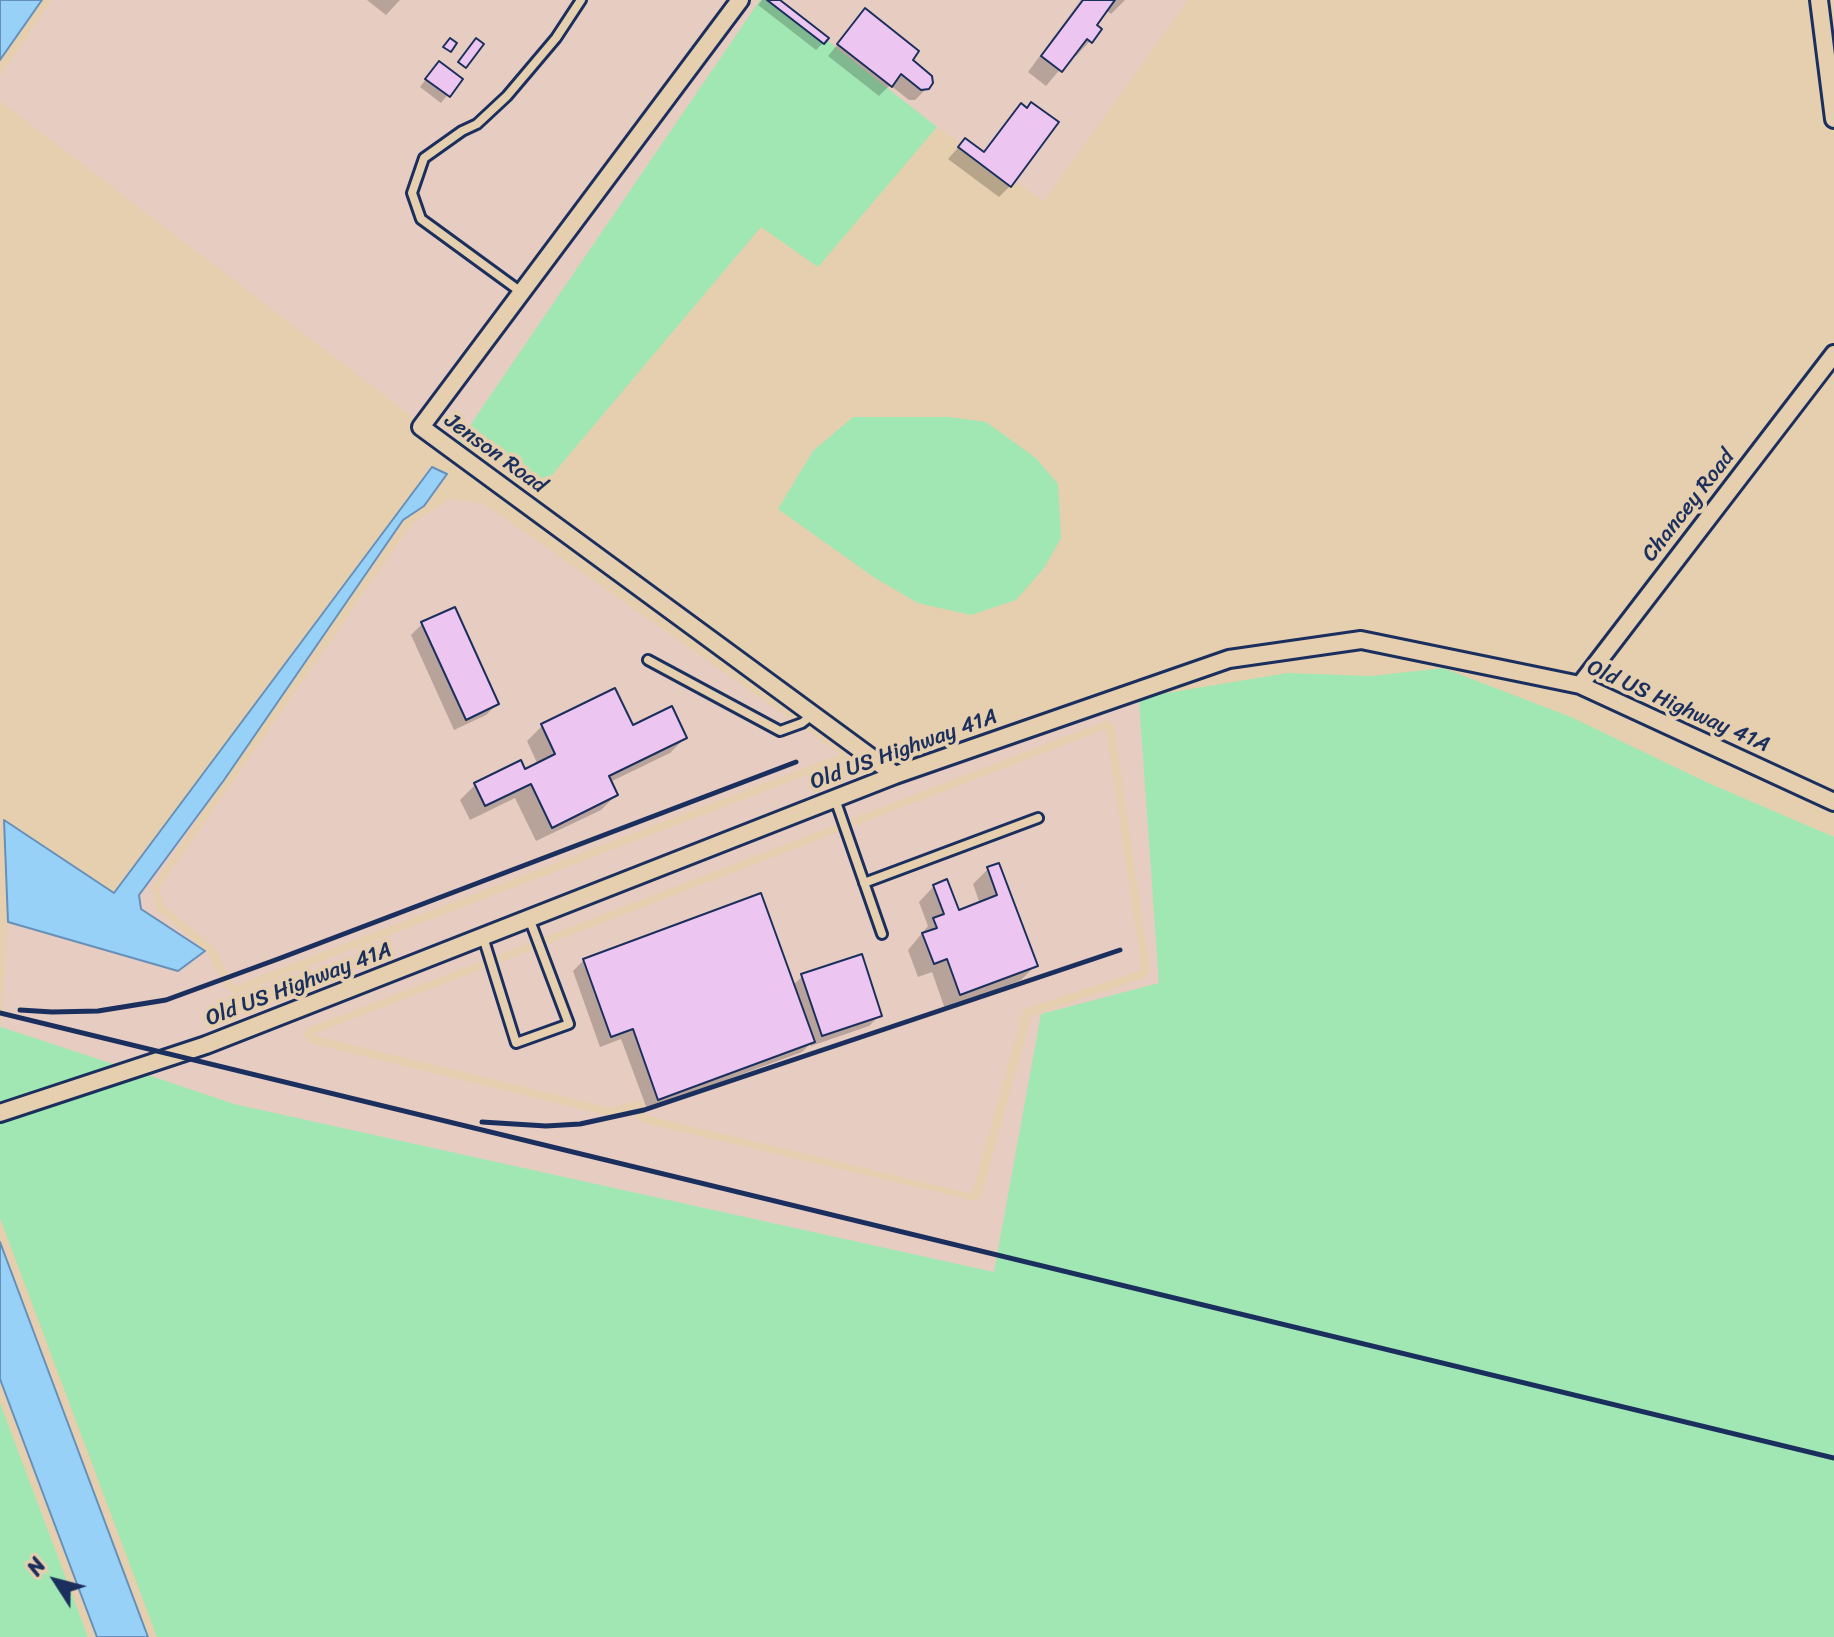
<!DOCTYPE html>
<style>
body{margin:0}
#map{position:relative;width:1834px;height:1637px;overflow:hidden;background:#e5cfae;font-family:Sriracha,sans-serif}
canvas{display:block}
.north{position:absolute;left:16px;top:1541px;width:80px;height:80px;-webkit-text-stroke:6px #e5cfae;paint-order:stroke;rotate:306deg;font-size:22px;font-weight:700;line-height:32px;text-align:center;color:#1b2f5e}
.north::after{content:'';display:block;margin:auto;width:28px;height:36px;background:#1b2f5e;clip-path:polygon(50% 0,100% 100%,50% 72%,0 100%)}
</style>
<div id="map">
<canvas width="1834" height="1637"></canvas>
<div class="north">N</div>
</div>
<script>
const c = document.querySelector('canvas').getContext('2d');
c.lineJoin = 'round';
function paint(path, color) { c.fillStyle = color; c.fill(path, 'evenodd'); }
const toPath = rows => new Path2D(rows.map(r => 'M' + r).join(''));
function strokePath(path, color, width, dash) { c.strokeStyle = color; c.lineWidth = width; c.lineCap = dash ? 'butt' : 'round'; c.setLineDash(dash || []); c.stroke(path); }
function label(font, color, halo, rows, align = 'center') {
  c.font = font + ' Sriracha,sans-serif'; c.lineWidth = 8; c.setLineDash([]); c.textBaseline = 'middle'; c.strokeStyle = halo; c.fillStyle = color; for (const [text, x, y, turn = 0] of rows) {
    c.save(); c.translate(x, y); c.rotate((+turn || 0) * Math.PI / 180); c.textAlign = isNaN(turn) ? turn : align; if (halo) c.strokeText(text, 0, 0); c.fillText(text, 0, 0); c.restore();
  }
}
paint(toPath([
 [52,0,726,0,414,418,0,101,0,76],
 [752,0,760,0,458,443,435,425],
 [776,0,1188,0,1044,201,937,127],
 [450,499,483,503,840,754,234,986,215,948,164,906,159,888,411,525],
 [1139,701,1159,983,1041,1014,994,1273,234,1104,148,1075,219,1051,894,786,898,788,902,783],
 [1108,720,1114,726,1150,973,1145,978,1031,1016,981,1197,976,1201,644,1123,637,1118,636,1110,609,1116,310,1043,303,1036,308,1028],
 [1106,729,1142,970,1024,1009,972,1194,645,1115,642,1100,611,1108,311,1035],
 [849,753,875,772,201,1036,116,1065,1,1027,8,922,177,971,204,952,141,908,139,895,224,780,151,888,157,910,208,953,227,989,236,994,844,761]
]), '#e7ccc2');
paint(toPath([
 [760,0,776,0,937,127,818,267,761,227,536,494,470,437,460,444,458,443],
 [853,417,949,417,986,422,1036,458,1058,484,1061,538,1044,568,1016,600,971,615,918,603,875,578,778,509,813,451],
 [1443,668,1571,717,1706,782,1834,837,1834,1637,157,1637,0,1218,0,1124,148,1075,234,1104,994,1272,1041,1014,1159,983,1139,701,1155,695,1288,673,1372,676],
 [0,1026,1,1027,116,1065,0,1103],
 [0,1403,88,1637,0,1637]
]), '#a1e7b3');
const water = toPath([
 [0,0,42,0,0,60,0,0],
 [432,467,447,474,424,506,403,520,224,780,139,895,141,909,205,951,178,971,8,922,4,820,114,893,432,467],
 [0,1242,148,1637,97,1637,0,1379,0,1242]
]);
paint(water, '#98d1f8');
strokePath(water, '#6690ba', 2);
paint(toPath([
 [367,0,400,0,386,15],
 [762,0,777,0,823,43,816,50,758,5],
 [1081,0,1125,0,1111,14,1106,10,1094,26,1090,41,1076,56,1073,54,1046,86,1028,72],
 [865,11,910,61,927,88,915,100,909,100,890,85,879,96,828,56],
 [432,71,460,79,441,103,420,87],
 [1021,106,1010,186,999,197,948,159,965,140,982,154],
 [454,609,497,704,486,715,454,730,411,635,422,624],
 [542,726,632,728,685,738,670,753,610,782,616,795,601,810,536,841,515,798,470,820,460,800,475,785,524,772,538,765,527,741],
 [988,869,1036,965,1021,980,945,1009,932,972,918,977,908,950,928,926,919,902,934,886,958,913,980,904,973,884],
 [584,960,792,986,803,976,880,1015,869,1026,811,1046,810,1044,802,1052,647,1109,621,1039,600,1047,573,971]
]), '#0003');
const building = toPath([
 [767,0,780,0,829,38,824,44,767,0],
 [1083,0,1115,0,1097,25,1102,29,1092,43,1087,39,1062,72,1041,56,1083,0],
 [865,8,919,51,913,60,932,76,933,83,929,89,921,90,901,74,892,87,837,44,865,8],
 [450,38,457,43,451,52,443,47,450,38],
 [476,38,484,44,466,68,458,62,476,38],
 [439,61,463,79,450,97,425,79,439,61],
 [1031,102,1059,122,1011,187,958,147,965,138,984,152,1021,103,1027,108,1031,102],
 [455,607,499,704,466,720,421,622,455,607],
 [615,688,633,725,672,706,687,738,609,776,618,795,552,828,531,784,485,806,474,783,521,760,525,769,555,754,541,724,615,688],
 [999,863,1038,966,960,995,947,959,934,964,922,933,937,928,933,918,944,914,933,885,947,879,959,910,997,895,987,867,999,863],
 [761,893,815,1042,658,1100,633,1029,611,1037,583,959,761,893],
 [862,954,882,1016,822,1036,801,974,862,954]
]);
paint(building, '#ecc6f0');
strokePath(building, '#1b2f5e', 2);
const lane = toPath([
 [521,292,421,219,412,193,424,158,462,131,477,124,507,96,556,38,581,0],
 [648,660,780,731,802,723,812,715],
 [835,799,882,934],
 [864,883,1038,818],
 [483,937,516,1043,569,1024,529,918]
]);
const street = toPath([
 [740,0,421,427,895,775],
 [1819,0,1834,119],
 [1580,685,1834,354],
 [0,1113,206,1045,895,775,1229,659,1361,640,1580,685,1834,802]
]);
strokePath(lane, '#1b2f5e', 14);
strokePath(street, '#1b2f5e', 22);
strokePath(lane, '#e5cfae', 8);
strokePath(street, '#e5cfae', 16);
strokePath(toPath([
 [20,1010,52,1012,98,1011,166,1000,278,959,796,762],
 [0,1013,1834,1458],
 [482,1122,546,1126,580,1124,644,1110,1120,950]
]), '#1b2f5e', 5);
label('22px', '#1b2f5e', '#e5cfae', [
 ["Jenson Road",495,454,36],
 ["Chancey Road",1689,506,-52],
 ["Old US Highway 41A",1678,707,24],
 ["Old US Highway 41A",904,750,-20],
 ["Old US Highway 41A",299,985,-21]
]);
</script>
